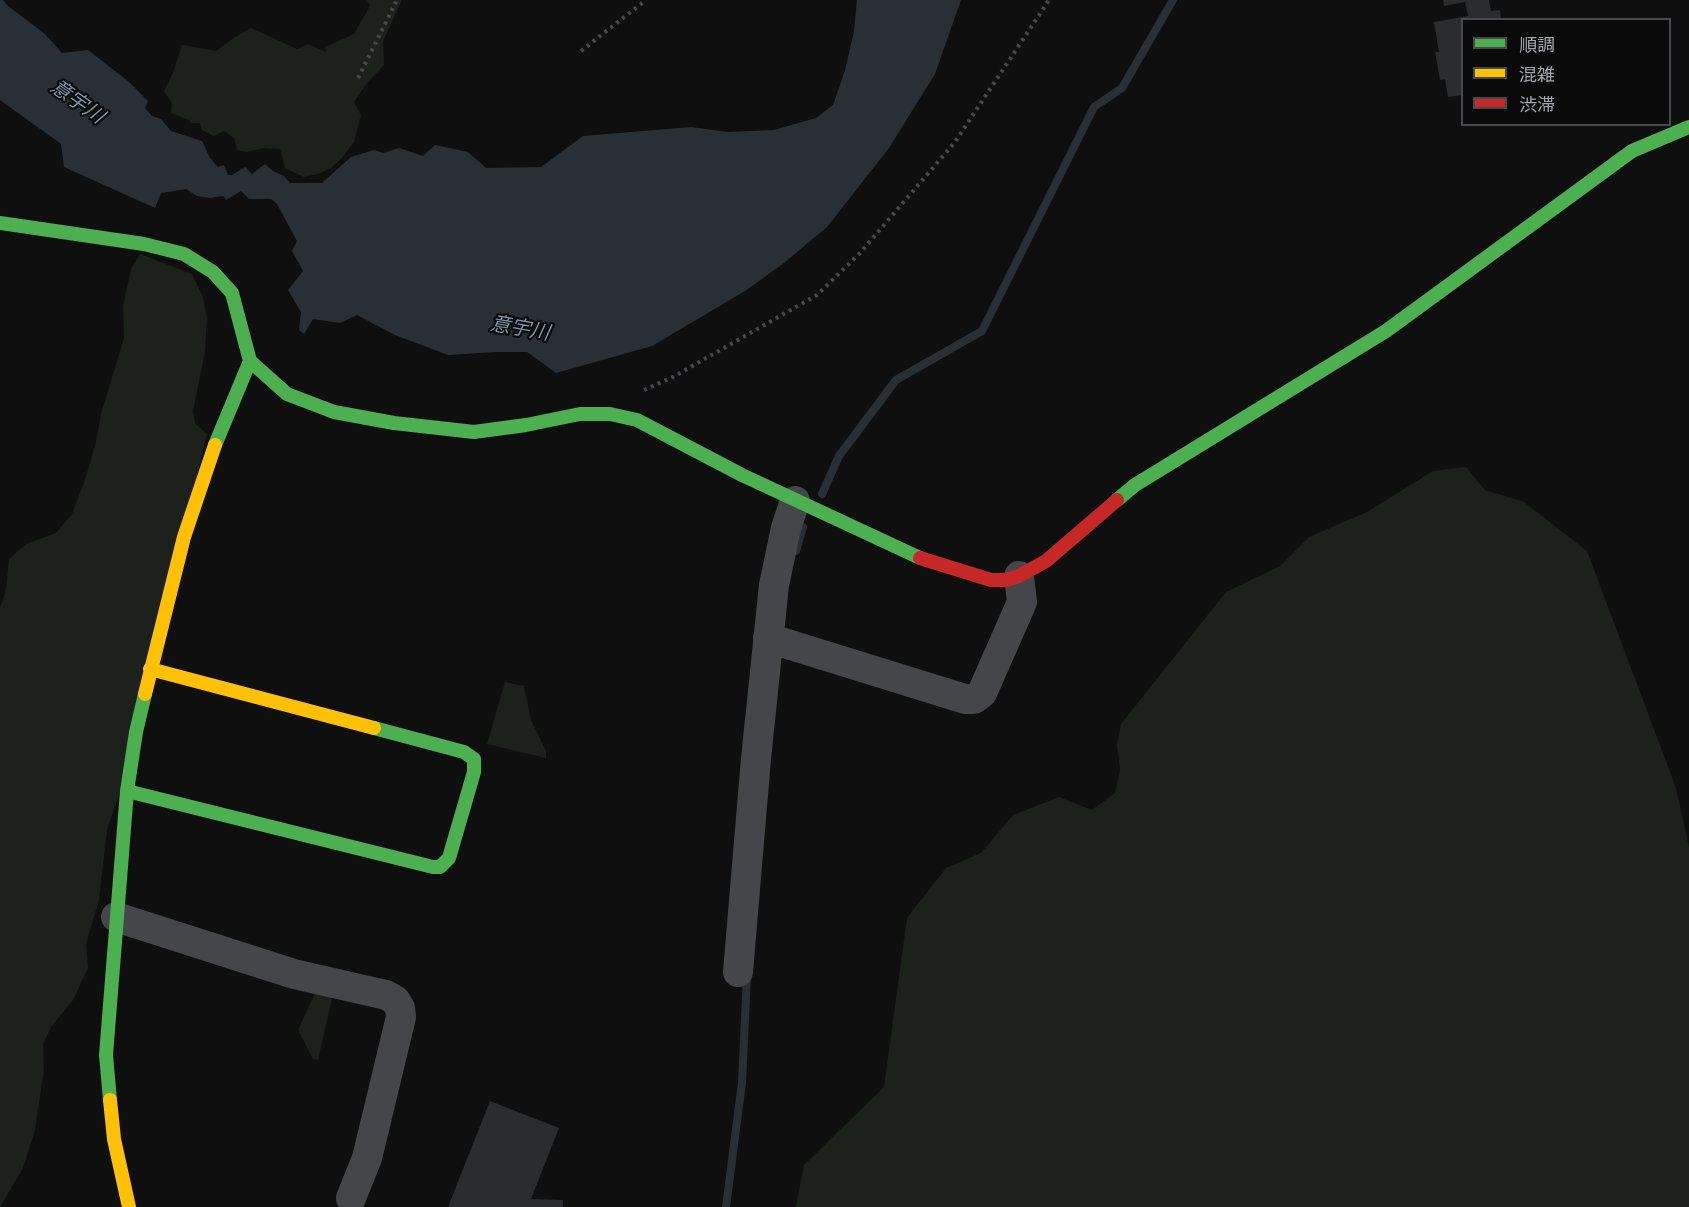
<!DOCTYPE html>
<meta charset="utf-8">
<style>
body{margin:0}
#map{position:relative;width:1689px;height:1207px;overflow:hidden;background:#0f0f10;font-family:Karla,"Noto Sans JP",sans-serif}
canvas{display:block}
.legend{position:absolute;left:1461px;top:18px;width:210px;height:108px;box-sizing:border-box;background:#0a0a0b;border:2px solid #47484d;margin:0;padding:8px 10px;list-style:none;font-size:18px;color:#a2a6af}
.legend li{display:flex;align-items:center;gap:12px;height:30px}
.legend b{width:30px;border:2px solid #47484d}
</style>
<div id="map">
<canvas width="1689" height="1207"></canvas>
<ul class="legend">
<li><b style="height:8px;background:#4caf50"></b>順調</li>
<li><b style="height:8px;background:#ffc107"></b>混雑</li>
<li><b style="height:8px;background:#c62828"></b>渋滞</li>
</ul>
</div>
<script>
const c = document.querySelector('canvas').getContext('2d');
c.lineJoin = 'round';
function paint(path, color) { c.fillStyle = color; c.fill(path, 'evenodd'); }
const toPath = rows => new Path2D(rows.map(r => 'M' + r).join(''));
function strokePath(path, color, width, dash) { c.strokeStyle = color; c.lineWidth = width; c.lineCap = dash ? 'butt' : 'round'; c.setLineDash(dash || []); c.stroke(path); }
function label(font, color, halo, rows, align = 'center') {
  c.font = font + ' Karla,"Noto Sans JP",sans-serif'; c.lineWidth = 4.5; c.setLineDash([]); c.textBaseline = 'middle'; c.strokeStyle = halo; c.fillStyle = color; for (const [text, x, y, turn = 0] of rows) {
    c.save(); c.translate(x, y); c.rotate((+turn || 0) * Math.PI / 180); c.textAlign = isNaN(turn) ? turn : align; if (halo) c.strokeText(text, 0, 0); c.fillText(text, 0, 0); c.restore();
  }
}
paint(toPath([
 [367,0,402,0,383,41,384,65,367,83,354,102,361,115,354,142,341,159,331,168,318,174,304,177,285,168,280,149,264,148,247,152,237,150,234,138,224,131,214,136,202,130,200,123,191,123,189,120,171,113,172,103,164,91,173,73,182,45,216,51,235,37,251,28,297,49,308,44,326,52,325,47,354,34,370,6],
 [140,254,192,274,203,297,207,318,205,352,193,411,195,423,207,434,124,780,107,830,99,900,86,944,88,968,73,1000,51,1027,43,1045,44,1069,35,1130,23,1168,0,1207,0,608,6,590,9,559,26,544,56,533,72,514,85,480,96,442,101,414,124,338,123,306,131,269],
 [1466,467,1485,490,1524,502,1587,551,1676,788,1689,847,1689,1207,796,1207,804,1165,884,1087,907,918,946,868,981,853,1013,815,1059,797,1092,810,1115,793,1120,770,1117,745,1121,724,1226,592,1280,566,1309,537,1367,512,1433,471],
 [505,682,524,686,531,720,546,751,546,758,487,744],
 [317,989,333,994,318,1060,313,1059,298,1030]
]), '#1c211c');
paint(toPath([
 [0,0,3,0,8,6,45,34,62,53,88,50,129,82,148,101,145,108,152,116,161,119,171,131,202,141,210,158,218,167,224,165,228,175,232,175,245,167,252,174,265,164,273,171,284,176,290,183,322,183,351,157,374,150,383,153,399,148,423,156,435,145,468,152,486,168,541,167,583,136,691,127,728,132,774,130,816,118,833,105,845,70,854,31,857,0,961,0,935,74,889,148,827,227,784,263,745,291,652,346,556,373,527,352,496,352,448,355,395,335,357,315,340,323,313,319,304,334,299,330,301,312,288,290,303,271,292,251,297,241,277,204,271,199,249,199,241,191,226,200,223,196,210,198,197,196,186,189,161,193,155,208,64,167,61,144,0,100]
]), '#293035');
strokePath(toPath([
 [822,494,839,456,896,380,982,331,1094,107,1122,88,1173,0],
 [796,551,803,527],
 [726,1207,742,1083,747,975]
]), '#293035', 8);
paint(toPath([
 [1443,0,1489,0,1491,11,1500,10,1501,20,1462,20,1462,95,1448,97,1445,79,1440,80,1435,52,1439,52,1434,22,1468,16,1465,2,1444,6],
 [490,1101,559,1128,531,1199,563,1200,563,1207,448,1207]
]), '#2b2c2d');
strokePath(toPath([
 [581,51,646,0],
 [358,78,397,0],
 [644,390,673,377,817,295,860,253,955,142,1049,0]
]), '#46484a', 4, [3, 4.5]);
strokePath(toPath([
 [768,638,965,699,974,699,982,693,1022,602,1019,576],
 [116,917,294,974,386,995,395,1000,400,1008,401,1017,367,1158,351,1198],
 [738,972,756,759,774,585,786,528,795,501]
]), '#454649', 30);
strokePath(toPath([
 [0,223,144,244,184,254,213,272,232,293,250,361,215,445],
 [250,361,287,394,334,412,394,423,474,432,526,425,580,414,610,414,637,420,742,475,920,558],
 [1117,500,1135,485,1386,331,1632,151,1689,127],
 [127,791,433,867,440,867,449,858,474,772,474,759,464,752,374,728],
 [110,1100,106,1055,127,791,136,732,145,694]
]), '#4caf50', 14);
strokePath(toPath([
 [150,669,374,728],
 [145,694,184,537,215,445],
 [110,1100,114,1139,129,1207]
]), '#ffc107', 14);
strokePath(toPath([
 [920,558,991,580,1006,580,1019,576,1046,561,1117,500]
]), '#c62828', 14);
label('italic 20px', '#7c93a7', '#0a0a0b', [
 ["意宇川",77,102,35],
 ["意宇川",520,329,10]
]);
</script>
